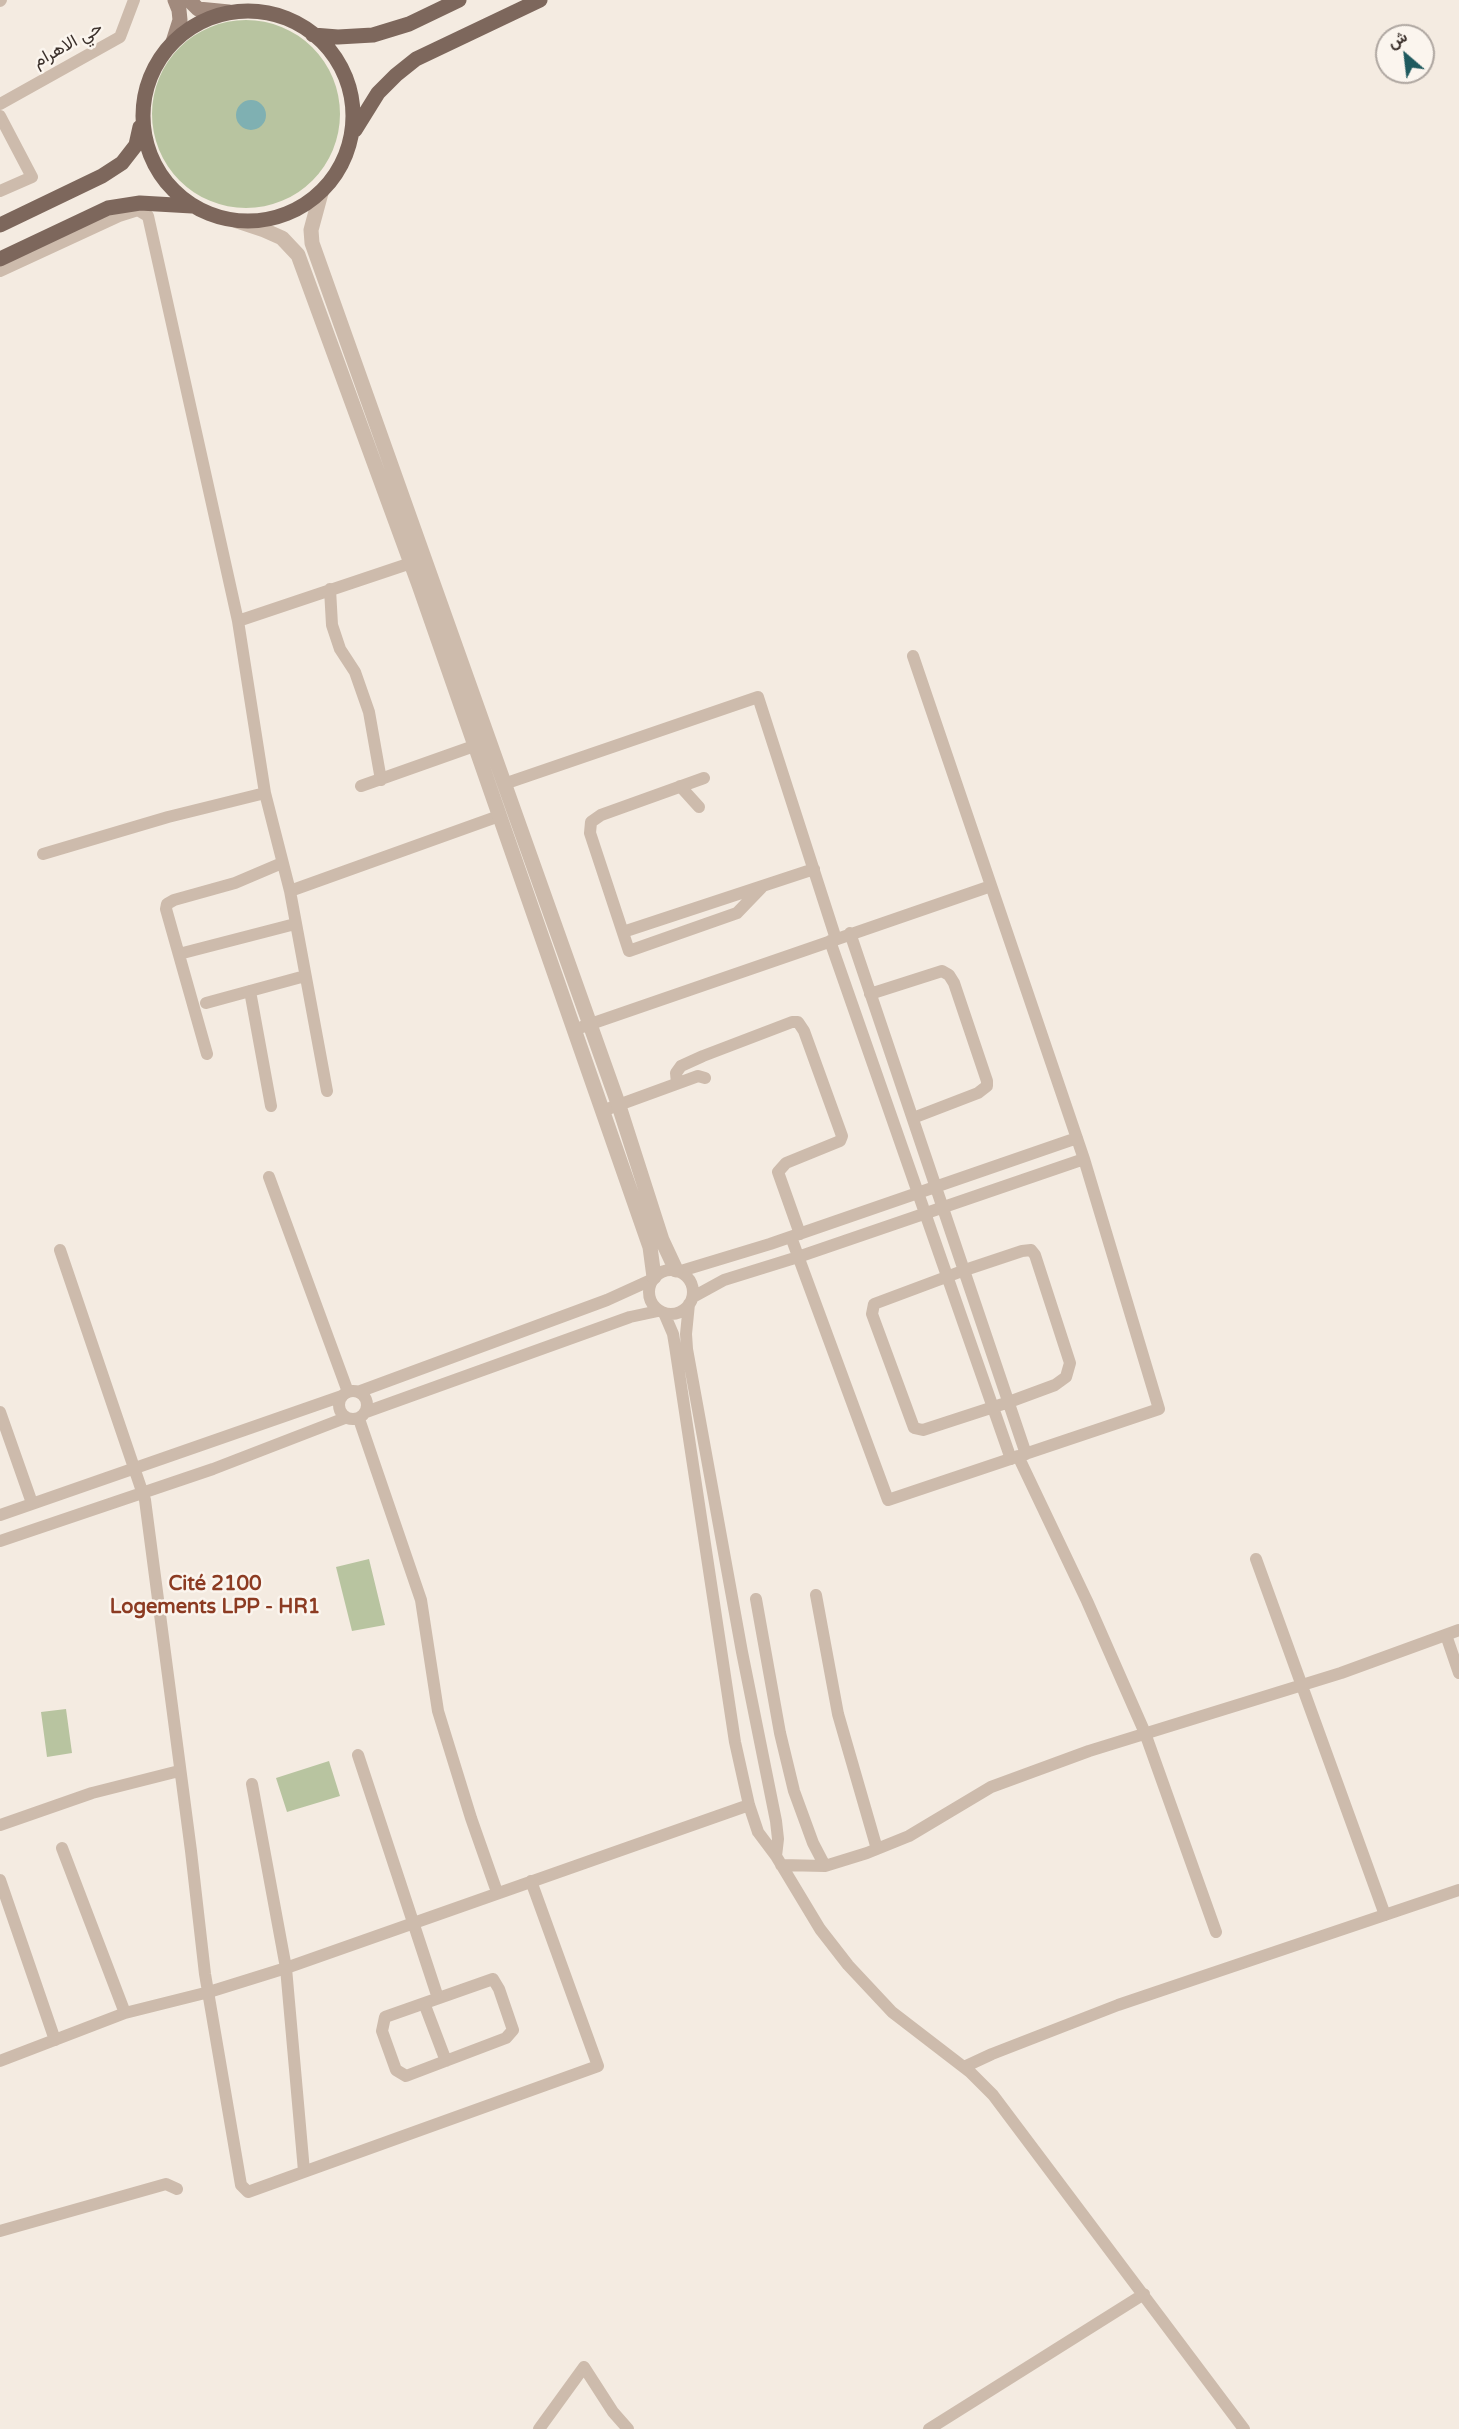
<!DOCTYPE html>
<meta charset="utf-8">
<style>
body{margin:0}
#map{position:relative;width:1459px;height:2429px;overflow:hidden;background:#f4ebe1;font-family:"Varela Round",Vazirmatn,sans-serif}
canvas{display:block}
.north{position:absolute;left:1375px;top:24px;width:60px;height:60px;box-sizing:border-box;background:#fbf5ee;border:2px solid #aea6a0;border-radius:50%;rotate:332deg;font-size:16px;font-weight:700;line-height:24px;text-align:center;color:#3b302b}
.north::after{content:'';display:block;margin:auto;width:21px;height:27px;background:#1f5a5e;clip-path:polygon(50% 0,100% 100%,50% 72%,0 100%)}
</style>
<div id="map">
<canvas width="1459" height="2429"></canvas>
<div class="north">ش</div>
</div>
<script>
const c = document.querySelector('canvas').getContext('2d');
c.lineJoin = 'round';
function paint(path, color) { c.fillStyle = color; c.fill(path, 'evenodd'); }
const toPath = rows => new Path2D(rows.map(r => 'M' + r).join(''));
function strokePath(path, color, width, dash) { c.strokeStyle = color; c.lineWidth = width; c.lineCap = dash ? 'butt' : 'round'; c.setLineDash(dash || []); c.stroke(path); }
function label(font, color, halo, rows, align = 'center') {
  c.font = font + ' "Varela Round",Vazirmatn,sans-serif'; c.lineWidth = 5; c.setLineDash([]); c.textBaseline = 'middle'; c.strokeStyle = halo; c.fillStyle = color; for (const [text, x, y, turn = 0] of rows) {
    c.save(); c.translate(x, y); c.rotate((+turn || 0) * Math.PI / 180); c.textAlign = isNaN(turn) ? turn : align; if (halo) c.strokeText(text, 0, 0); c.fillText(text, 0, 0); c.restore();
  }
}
paint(toPath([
 '152 114a94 94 0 1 1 188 0a94 94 0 1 1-188 0Z',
 [369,1559,385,1625,352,1631,336,1567],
 [66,1709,72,1753,47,1757,41,1712],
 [329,1761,340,1796,287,1812,276,1778]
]), '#b8c4a0');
paint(toPath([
 '236 115a15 15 0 1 1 30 0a15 15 0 1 1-30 0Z'
]), '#7fb0b2');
strokePath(toPath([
 [0,1,1,0],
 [0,104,120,37,134,0],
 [0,116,32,177,0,191],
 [0,271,119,216,138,210,148,216,238,621,265,793,290,891,327,1091],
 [330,589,332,625,340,649,355,672,369,712,381,780],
 [238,621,411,563],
 [704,778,601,815,591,822,590,833,629,951,737,913,763,886],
 [504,784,758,697,836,939],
 [361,786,474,746],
 [680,786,699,807],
 [43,854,168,817,265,793],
 [290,891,499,816],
 [623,932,814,869],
 [850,933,1026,1454],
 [830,941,1011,1459],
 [179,954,295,924],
 [250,991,271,1106],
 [870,994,942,971,949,975,954,983,987,1081,987,1086,978,1093,913,1118],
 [206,1003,305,976],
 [582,1027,991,886],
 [207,1054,166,909,167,904,174,900,235,883,282,863],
 [677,1083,676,1073,681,1066,703,1056,792,1022,798,1022,804,1031,842,1136,840,1141,786,1163,778,1172,800,1234],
 [602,1111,698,1076,705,1078],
 [269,1177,348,1392],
 [791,1237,888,1500,1159,1409,1084,1159,913,656],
 [60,1250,145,1500,191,1851,205,1974,241,2185,248,2192,598,2066,531,1881],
 [1031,1250,1035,1255,1070,1363,1066,1377,1055,1385,1009,1402,923,1430,914,1428,872,1314,874,1304,965,1270,1022,1251,1031,1250],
 '649 1292a22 22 0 1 1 44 0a22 22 0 1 1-44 0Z',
 [681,1271,770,1244,1077,1138],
 [693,1297,724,1280,798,1257,1084,1159],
 [689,1304,686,1334,687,1349,742,1652,776,1821,778,1839,776,1856],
 [664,1313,673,1334,675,1346,735,1742,749,1805,758,1832,776,1856,820,1929,848,1965,892,2012,970,2072,993,2095,1244,2429],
 '339 1405a14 14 0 1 1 28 0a14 14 0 1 1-28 0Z',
 [358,1392,607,1300,651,1280],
 [0,1412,32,1503],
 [366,1412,630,1317,658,1311],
 [359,1419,421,1600,438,1711,471,1818,497,1892],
 [1018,1456,1087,1601,1145,1733,1216,1932],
 [0,1515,342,1396],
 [0,1541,213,1469,345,1418],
 [1256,1559,1385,1915],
 [816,1595,838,1714,877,1849],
 [756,1599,780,1733,794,1791,813,1843,825,1866],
 [1446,1635,1459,1673],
 [358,1755,438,1998],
 [252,1784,286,1968,304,2171],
 [0,1825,92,1793,179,1771],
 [62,1848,125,2013],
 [781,1865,825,1866,867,1853,909,1836,991,1787,1089,1751,1341,1673,1459,1630],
 [0,1880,55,2040],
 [493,1979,499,1989,513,2030,506,2038,406,2076,396,2070,382,2031,385,2017,493,1979],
 [424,2003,446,2061],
 [0,2061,125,2013,209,1992,286,1968,749,1805],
 [964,2067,992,2054,1118,2005,1459,1890],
 [0,2231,166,2184,177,2189],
 [539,2429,584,2367,613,2412,628,2429],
 [929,2429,1144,2294]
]), '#cdbbac', 12);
strokePath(toPath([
 [321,193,311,230,312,243,619,1106,662,1240,676,1270],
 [237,221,264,230,282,238,298,255,419,585,650,1247,654,1277]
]), '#cdbbac', 15);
strokePath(toPath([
 [189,0,198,9,229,12],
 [173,42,180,20,179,10,175,0]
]), '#a18a7d', 15);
strokePath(toPath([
 '143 116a105 105 0 1 1 210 0a105 105 0 1 1-210 0Z',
 [313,35,338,37,373,35,409,24,459,0],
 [355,130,378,93,396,75,416,59,540,0],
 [0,225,102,176,122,163,136,145,140,127],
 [0,259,108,208,140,203,192,206]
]), '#7d675c', 15);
label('18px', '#3b302b', '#fbf5ee', [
 ["حي الاهرام",68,45,-29]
]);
label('bold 20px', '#8c3b22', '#fbf5ee', [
 ["Cité 2100",215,1585],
 ["Logements LPP - HR1",215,1608]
]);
</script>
